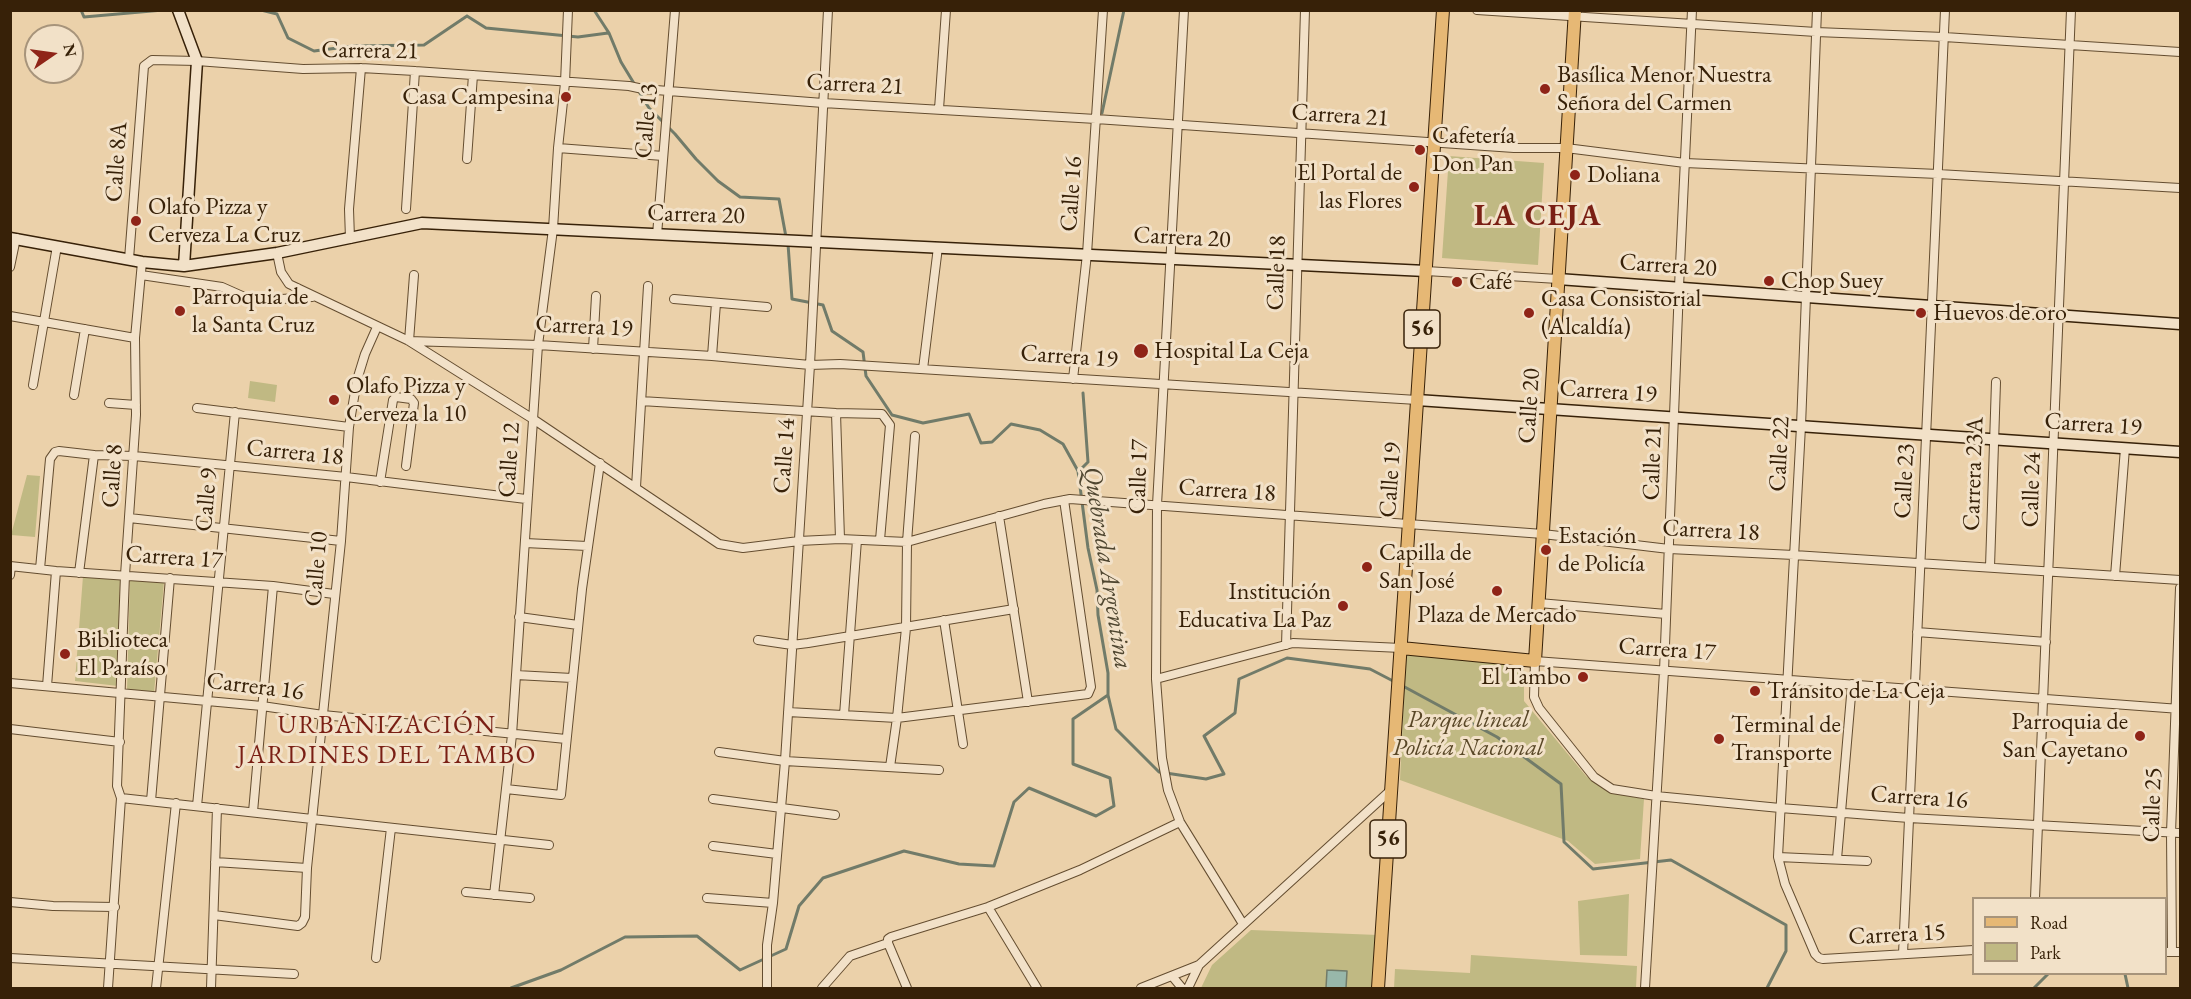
<!DOCTYPE html>
<meta charset="utf-8">
<style>
body{margin:0}
#map{position:relative;width:2191px;height:999px;overflow:hidden;background:#ebd1aa;font-family:"EB Garamond",serif}
canvas{display:block}
.frame{position:absolute;inset:0;border:12px solid #372108;pointer-events:none}
.legend{position:absolute;left:1972px;top:897px;width:195px;height:78px;box-sizing:border-box;background:#f2e1c8;border:2px solid #a7947b;margin:0;padding:8px 10px;list-style:none;font-size:18px;color:#372108}
.legend li{display:flex;align-items:center;gap:12px;height:30px}
.legend b{width:30px;border:2px solid #a7947b}
.north{position:absolute;left:24px;top:24px;width:60px;height:60px;box-sizing:border-box;background:#f2e1c8;border:2px solid #a7947b;border-radius:50%;rotate:77deg;font-size:16px;font-weight:700;line-height:24px;text-align:center;color:#372108}
.north::after{content:'';display:block;margin:auto;width:21px;height:27px;background:#8f2418;clip-path:polygon(50% 0,100% 100%,50% 72%,0 100%)}
</style>
<div id="map">
<canvas width="2191" height="999"></canvas>
<div class="frame"></div>
<ul class="legend">
<li><b style="height:8px;background:#e6b875"></b>Road</li>
<li><b style="height:16px;background:#c0b983"></b>Park</li>
</ul>
<div class="north">N</div>
</div>
<script>
const c = document.querySelector('canvas').getContext('2d');
c.lineJoin = 'round';
function paint(path, color) { c.fillStyle = color; c.fill(path, 'evenodd'); }
const toPath = rows => new Path2D(rows.map(r => 'M' + r).join(''));
function strokePath(path, color, width, dash) { c.strokeStyle = color; c.lineWidth = width; c.lineCap = dash ? 'butt' : 'round'; c.setLineDash(dash || []); c.stroke(path); }
function label(font, color, halo, rows, align = 'center') {
  c.font = font + ' "EB Garamond",serif'; c.lineWidth = 6; c.setLineDash([]); c.textBaseline = 'middle'; c.strokeStyle = halo; c.fillStyle = color; for (const [text, x, y, turn = 0] of rows) {
    c.save(); c.translate(x, y); c.rotate((+turn || 0) * Math.PI / 180); c.textAlign = isNaN(turn) ? turn : align; if (halo) c.strokeText(text, 0, 0); c.fillText(text, 0, 0); c.restore();
  }
}
paint(toPath([
 [1449,156,1544,163,1538,265,1442,258],
 [250,381,277,385,275,402,248,398],
 [27,475,40,476,35,537,11,535],
 [83,576,120,579,118,686,75,681],
 [130,578,164,582,154,693,127,690],
 [1406,651,1524,663,1524,701,1586,776,1610,793,1644,799,1640,859,1595,864,1568,841,1400,780],
 [1629,894,1627,956,1580,955,1578,901],
 [1251,930,1378,935,1374,988,1201,988,1212,965],
 [1471,955,1637,966,1636,988,1394,988,1395,969,1470,973]
]), '#c0b983');
const water = toPath([
 [1327,970,1347,971,1346,988,1326,988,1327,970]
]);
paint(water, '#98b7aa');
strokePath(water, '#717b69', 1.5);
strokePath(toPath([
 [81,10,84,17,163,10],
 [261,10,277,14,288,38,314,51,353,46,424,45,467,16],
 [594,10,609,33,621,62,649,108,675,134,696,159,718,181,740,197,779,199,786,237],
 [467,16,486,28,578,37,608,33],
 [1102,113,1124,10],
 [788,244,792,299,823,305,832,331,863,352,866,376,892,415,923,423,969,414,981,443,992,442,1011,424,1040,430,1063,444,1078,471,1088,548,1097,590,1098,615,1108,673,1108,695],
 [1079,471,1088,462,1083,393],
 [1401,685,1497,737,1561,784,1564,842,1593,869,1671,860,1786,925,1786,951,1767,988],
 [2125,974,2128,988],
 [511,988,561,970,625,937,697,936,740,970,786,949,799,906,823,878,904,851,959,864,994,866,1014,802,1029,788,1096,816,1114,806,1110,778,1073,764,1073,719,1108,695,1116,729,1159,772,1206,779,1224,774,1204,736,1235,713,1239,679,1287,658,1370,669,1395,682],
 [2034,988,2048,974]
]), '#717b69', 3);
const street = toPath([
 [1184,10,1157,505,1156,679,1162,758,1168,790,1180,822,1243,924],
 [1477,10,1816,32,1944,37,2180,52],
 [1817,10,1801,426,1778,857,1785,884,1815,954,1819,958,1823,959,1974,950],
 [939,109,946,10],
 [558,148,663,156],
 [467,159,473,75],
 [406,209,415,71],
 [657,235,675,10],
 [350,239,349,209,361,68],
 [277,253,281,272,289,284,409,341,538,345,712,356,810,365,840,364,1417,400],
 [129,259,144,66,152,60,197,61,303,69,361,68,415,71,629,86,643,89,823,103,1096,119,1514,148,1566,148,1685,163,1938,174,2180,188],
 [10,267,16,238],
 [1426,271,1558,279],
 [141,275,222,287,249,299,266,300,312,297],
 [674,299,767,307],
 [10,316,135,338],
 [409,341,533,419,719,544,743,548,799,541,840,539,907,542,1044,504,1070,499,1543,534,1669,549,1794,555,2180,580],
 [409,341,414,275],
 [593,349,596,296],
 [712,356,716,303],
 [923,369,938,247],
 [1073,379,1087,254,1103,10],
 [33,385,57,246],
 [74,395,85,329],
 [641,401,836,413,882,414,890,425,880,540],
 [109,403,136,405],
 [197,408,349,427],
 [836,413,840,539],
 [380,482,393,400,396,397,411,399,414,403,406,466],
 [636,487,648,286],
 [999,516,1028,702],
 [129,518,341,541],
 [525,543,587,546],
 [10,566,56,571,273,586,334,594],
 [1990,567,1996,382],
 [40,569,50,459,55,452,59,451,94,455,134,456,346,477,526,499],
 [79,573,94,455],
 [10,575,11,566],
 [2115,576,2125,448],
 [1539,603,1666,614],
 [519,617,578,625],
 [944,620,963,744],
 [1917,632,2046,642],
 [758,640,792,645,808,643,1014,609],
 [1286,645,1305,10],
 [516,675,572,678],
 [1156,679,1293,643,1401,648],
 [10,683,262,706,323,715,566,739],
 [47,686,56,571],
 [2180,709,1535,661,1534,697,1539,708,1594,777,1612,789,1656,796,1780,808,1909,818,2180,833],
 [788,712,897,718,1088,694,1091,687,1064,500],
 [844,715,857,540],
 [10,729,120,742],
 [719,752,785,761,939,770],
 [890,767,897,718,906,628,907,542,915,436],
 [506,789,561,795,582,589,600,463],
 [121,798,549,845],
 [713,799,835,815],
 [151,801,170,578],
 [197,806,235,412],
 [253,812,273,586],
 [713,846,777,854],
 [1778,857,1867,861],
 [1837,859,1852,684],
 [215,862,307,868],
 [466,892,530,898],
 [494,895,512,735,538,345,553,229,558,148,565,83,568,10],
 [707,898,773,903],
 [2035,898,2071,10],
 [10,902,53,906,115,907],
 [988,907,1037,988],
 [214,915,298,926,302,923,305,917,307,868,341,541,349,427,357,380,365,354,377,327],
 [2166,952,2180,952],
 [2172,952,2171,833,2180,588],
 [1903,954,1945,10],
 [10,958,294,974],
 [376,958,391,828],
 [1172,976,1182,988],
 [108,988,121,798,117,786,125,575,136,415,135,338,142,262],
 [156,988,176,803],
 [211,988,217,808],
 [767,988,767,945,773,903,785,761,810,365,828,10],
 [822,988,850,956,888,943],
 [907,988,888,943,888,939,891,937,988,907,1080,870,1180,822],
 [1141,988,1199,965,1391,790],
 [1188,988,1199,965],
 [1645,988,1664,671,1679,287,1692,10]
]);
const secondary = toPath([
 [178,10,197,61,184,266],
 [10,238,142,262,184,266,277,253,422,223,1426,271],
 [1558,279,2180,324],
 [1417,400,2180,452]
]);
const primary = toPath([
 [1401,648,1535,661,1575,10],
 [1378,988,1443,10]
]);
strokePath(street, '#644d30', 10);
strokePath(secondary, '#372108', 13);
strokePath(primary, '#372108', 14);
strokePath(street, '#f2e1c8', 8);
strokePath(secondary, '#f2e1c8', 10);
strokePath(primary, '#e6b875', 12);
for (const [x, y, r, color] of [
 [1545,89,6,"#8f2418"],
 [566,97,6,"#8f2418"],
 [1420,150,6,"#8f2418"],
 [1575,175,6,"#8f2418"],
 [1414,187,6,"#8f2418"],
 [136,221,6,"#8f2418"],
 [1769,281,6,"#8f2418"],
 [1457,282,6,"#8f2418"],
 [180,311,6,"#8f2418"],
 [1529,313,6,"#8f2418"],
 [1921,313,6,"#8f2418"],
 [1141,351,8,"#8f2418"],
 [334,400,6,"#8f2418"],
 [1546,550,6,"#8f2418"],
 [1367,567,6,"#8f2418"],
 [1497,591,6,"#8f2418"],
 [1343,606,6,"#8f2418"],
 [65,654,6,"#8f2418"],
 [1583,677,6,"#8f2418"],
 [1755,691,6,"#8f2418"],
 [2140,736,6,"#8f2418"],
 [1719,739,6,"#8f2418"]
]) { const dot = new Path2D(); dot.arc(x, y, r, 0, 2 * Math.PI); c.fillStyle = color; c.fill(dot); strokePath(dot, '#f2e1c8', 2); }
for (const [x, y, w] of [
 [1422,329,36],
 [1388,839,36]
]) { const box = new Path2D(); box.roundRect(x - w / 2, y - 19, w, 38, 4.5); c.fillStyle = '#f2e1c8'; c.fill(box); strokePath(box, '#372108', 1.5); }
label('bold 22px', '#372108', null, [
 ["56",1422,329],
 ["56",1388,839]
]);
label('24px', '#372108', '#f2e1c8', [
 ["Carrera 21",370,51,1],
 ["Carrera 21",855,85,3],
 ["Carrera 21",1340,116,4],
 ["Calle 13",647,121,-85],
 ["Calle 8A",117,162,-86],
 ["Calle 16",1072,194,-86],
 ["Carrera 20",696,215,2],
 ["Carrera 20",1182,238,3],
 ["Carrera 20",1668,266,4],
 ["Calle 18",1277,273,-88],
 ["Carrera 19",584,327,3],
 ["Carrera 19",1069,357,4],
 ["Carrera 19",1608,392,4],
 ["Calle 20",1530,406,-86],
 ["Carrera 19",2093,425,4],
 ["Carrera 18",295,453,6],
 ["Calle 22",1780,454,-87],
 ["Calle 14",785,456,-86],
 ["Calle 12",510,460,-86],
 ["Calle 21",1653,463,-88],
 ["Carrera 23A",1974,474,-88],
 ["Calle 8",113,476,-86],
 ["Calle 17",1139,477,-88],
 ["Calle 19",1391,480,-86],
 ["Calle 23",1905,481,-87],
 ["Calle 24",2032,490,-88],
 ["Carrera 18",1227,491,4],
 ["Calle 9",207,500,-85],
 ["Carrera 18",1711,531,3],
 ["Carrera 17",174,558,4],
 ["Calle 10",317,569,-85],
 ["Carrera 17",1667,650,4],
 ["Carrera 16",255,687,7],
 ["Carrera 16",1919,798,4],
 ["Calle 25",2153,805,-88],
 ["Carrera 15",1897,935,-3]
]);
label('24px', '#372108', '#f2e1c8', [
 ["Basílica Menor Nuestra",1557,75],
 ["Señora del Carmen",1557,103],
 ["Casa Campesina",554,97,"right"],
 ["Cafetería",1432,136],
 ["Don Pan",1432,164],
 ["El Portal de",1402,173,"right"],
 ["las Flores",1402,201,"right"],
 ["Doliana",1587,175],
 ["Olafo Pizza y",148,207],
 ["Cerveza La Cruz",148,235],
 ["Chop Suey",1781,281],
 ["Café",1469,282],
 ["Parroquia de",192,297],
 ["la Santa Cruz",192,325],
 ["Casa Consistorial",1541,299],
 ["(Alcaldía)",1541,327],
 ["Huevos de oro",1933,313],
 ["Hospital La Ceja",1154,351],
 ["Olafo Pizza y",346,386],
 ["Cerveza la 10",346,414],
 ["Estación",1558,536],
 ["de Policía",1558,564],
 ["Capilla de",1379,553],
 ["San José",1379,581],
 ["Institución",1331,592,"right"],
 ["Educativa La Paz",1331,620,"right"],
 ["Plaza de Mercado",1497,615,"center"],
 ["Biblioteca",77,640],
 ["El Paraíso",77,668],
 ["El Tambo",1571,677,"right"],
 ["Tránsito de La Ceja",1767,691],
 ["Parroquia de",2128,722,"right"],
 ["San Cayetano",2128,750,"right"],
 ["Terminal de",1731,725],
 ["Transporte",1731,753]
], 'left');
label('italic 24px', '#594727', '#f2e1c8', [
 ["Parque lineal",1468,720],
 ["Policía Nacional",1468,748]
]);
label('italic 26px', '#4f4630', '#f2e1c8', [
 ["Quebrada Argentina",1107,568,81]
]);
c.letterSpacing = '1.5px';
label('26px', '#7a1f14', '#f2e1c8', [
 ["URBANIZACIÓN",387,726],
 ["JARDINES DEL TAMBO",387,756]
]);
c.letterSpacing = '0px';
c.letterSpacing = '1.5px';
label('bold 30px', '#7a1f14', '#f2e1c8', [
 ["LA CEJA",1538,217]
]);
c.letterSpacing = '0px';
</script>
